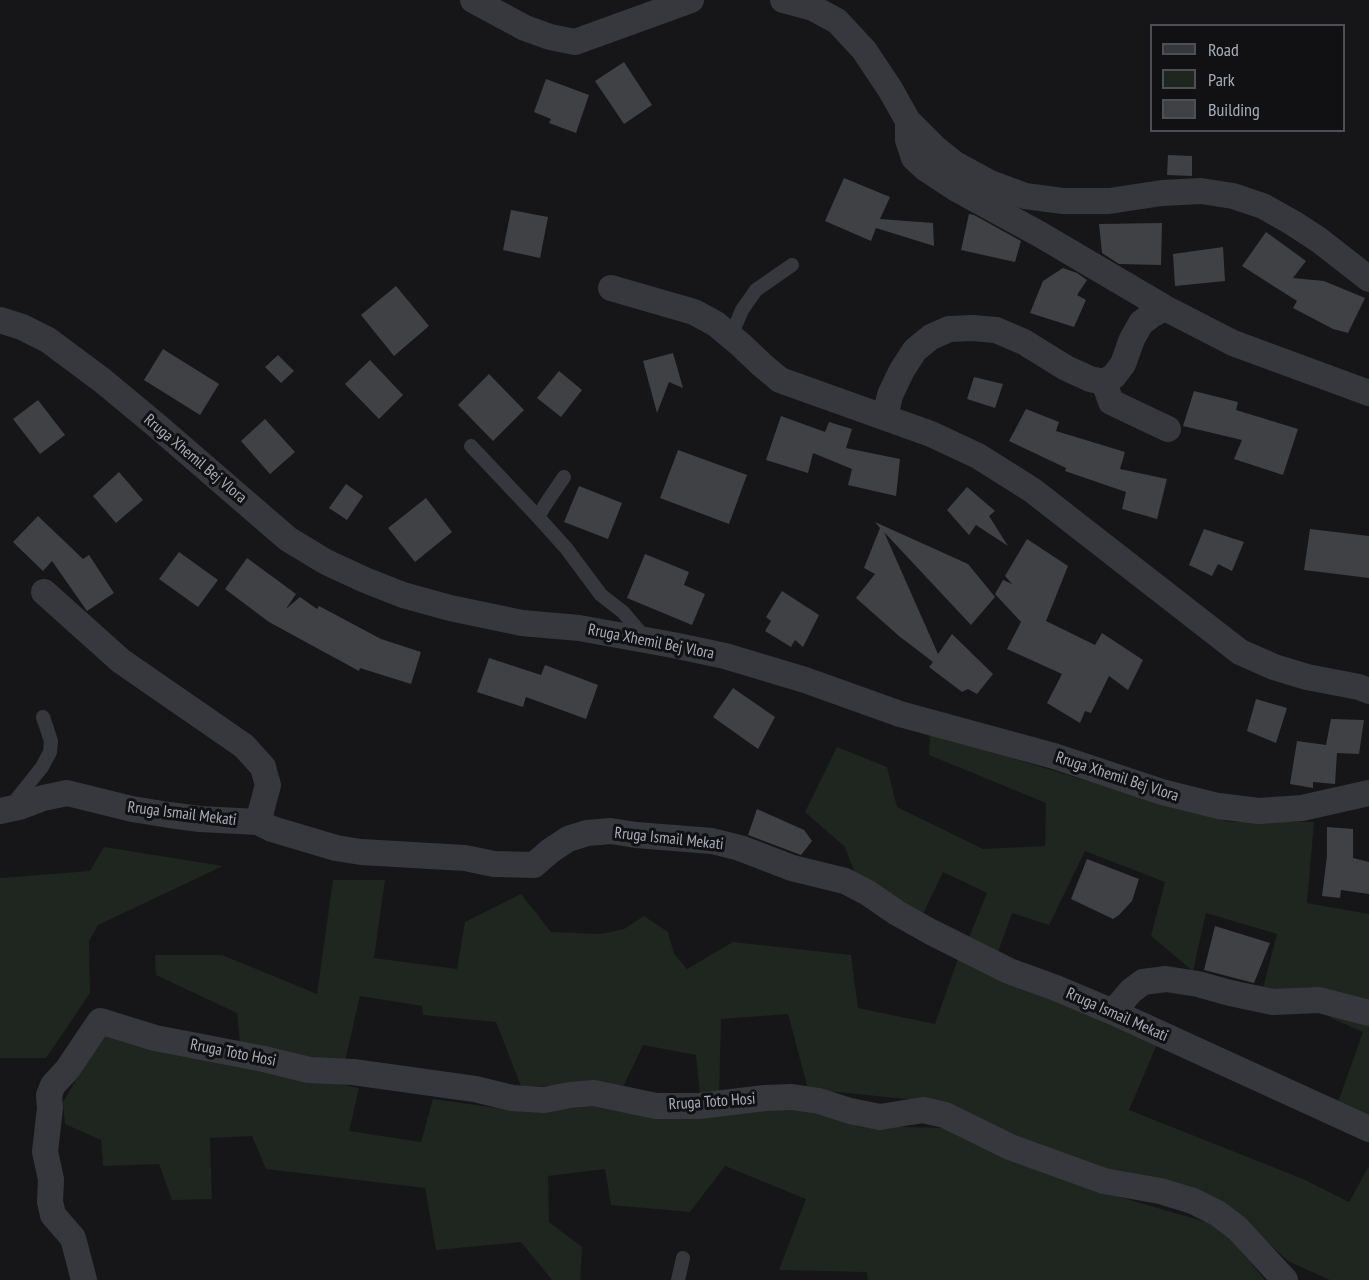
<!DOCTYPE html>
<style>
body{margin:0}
#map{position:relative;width:1369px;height:1280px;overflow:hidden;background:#161618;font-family:"PT Sans Narrow",sans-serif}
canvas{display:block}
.legend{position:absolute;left:1150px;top:24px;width:195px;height:108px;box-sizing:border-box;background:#111113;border:2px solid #4d4f55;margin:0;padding:8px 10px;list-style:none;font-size:18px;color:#a8adb8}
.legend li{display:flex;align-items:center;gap:12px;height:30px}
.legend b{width:30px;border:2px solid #4d4f55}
</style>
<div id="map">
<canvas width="1369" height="1280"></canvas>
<ul class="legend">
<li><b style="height:8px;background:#37383d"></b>Road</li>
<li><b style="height:16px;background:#1e261f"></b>Park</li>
<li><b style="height:16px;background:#404145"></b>Building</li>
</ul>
</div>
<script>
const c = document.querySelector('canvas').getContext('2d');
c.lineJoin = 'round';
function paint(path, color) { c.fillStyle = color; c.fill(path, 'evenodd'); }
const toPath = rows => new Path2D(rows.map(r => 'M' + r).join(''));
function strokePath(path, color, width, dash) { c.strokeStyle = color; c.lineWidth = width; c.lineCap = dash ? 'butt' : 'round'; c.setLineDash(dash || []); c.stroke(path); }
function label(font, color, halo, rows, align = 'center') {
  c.font = font + ' "PT Sans Narrow",sans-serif'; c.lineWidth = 6; c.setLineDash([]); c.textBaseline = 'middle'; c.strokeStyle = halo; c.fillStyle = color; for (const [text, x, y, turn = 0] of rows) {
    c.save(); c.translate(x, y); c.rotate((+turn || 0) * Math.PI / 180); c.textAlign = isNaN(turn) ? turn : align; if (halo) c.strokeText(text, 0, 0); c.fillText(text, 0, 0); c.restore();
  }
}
paint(toPath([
 [930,733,1153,801,1230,822,1314,822,1307,903,1369,914,1369,1122,1337,1105,1363,1032,1331,1018,1309,991,1262,992,1277,934,1206,913,1193,971,1151,936,1165,882,1085,851,1049,925,1012,913,997,955,968,940,987,893,943,872,921,918,855,873,845,847,805,812,837,747,887,767,897,807,983,849,1045,846,1046,803,929,755],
 [104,847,223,866,98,925,89,941,90,993,46,1058,0,1058,0,878,90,871],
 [333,880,385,880,374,958,457,969,465,922,521,894,551,932,601,934,624,929,644,916,668,932,674,954,687,969,733,942,851,955,858,1008,935,1024,959,956,1157,1044,1129,1110,1303,1179,1349,1202,1369,1166,1369,1280,1330,1280,1288,1261,1236,1213,1110,1174,925,1101,808,1089,788,1014,721,1019,719,1095,700,1096,696,1055,643,1045,624,1085,521,1086,496,1022,423,1015,422,1006,360,996,345,1061,309,1060,240,1044,237,1013,156,975,155,955,222,955,317,994],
 [104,1033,359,1088,349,1131,421,1142,433,1099,526,1112,597,1106,804,1108,862,1126,948,1128,1099,1191,1220,1226,1265,1280,868,1280,867,1272,779,1270,806,1199,725,1166,690,1212,611,1205,605,1169,548,1176,549,1222,582,1247,580,1280,552,1280,521,1242,436,1250,425,1188,266,1169,252,1136,210,1138,212,1199,172,1200,159,1164,103,1166,101,1140,65,1124,63,1102]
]), '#1e261f');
paint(toPath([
 [624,62,652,105,624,124,595,81],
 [546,79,589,95,576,133,549,123,551,119,534,112],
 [1168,155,1192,156,1192,176,1167,175],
 [844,178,890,197,880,219,933,223,934,246,876,228,871,241,825,221],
 [511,210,548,217,540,258,503,250],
 [969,214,974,215,1021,241,1015,262,961,250],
 [1162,223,1161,265,1119,264,1102,253,1099,224],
 [1266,232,1306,261,1293,278,1324,281,1365,298,1348,333,1333,329,1293,308,1297,301,1242,266],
 [1223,247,1225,281,1175,286,1173,254],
 [1063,268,1077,273,1087,280,1077,295,1086,300,1074,327,1030,313,1043,281],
 [396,286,429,326,394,356,361,315],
 [163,349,219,384,200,415,144,380],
 [673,353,683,388,669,382,657,413,643,361],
 [278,355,294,371,281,383,265,367],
 [370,360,403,395,379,419,345,384],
 [559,371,582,390,561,417,537,398],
 [489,374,524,410,493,441,458,405],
 [974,377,1003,384,995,408,967,399],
 [1194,391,1238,402,1236,410,1298,429,1283,475,1234,459,1242,440,1183,426],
 [38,400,65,435,40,454,13,419],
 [1026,409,1059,422,1056,431,1125,452,1120,469,1167,479,1157,519,1122,509,1126,492,1065,471,1066,468,1009,441],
 [781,416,825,432,829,422,852,429,846,448,900,459,896,496,848,485,852,469,813,453,808,473,766,460],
 [265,419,295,452,270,474,241,441],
 [678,450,747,475,729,524,660,498],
 [119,472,143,500,116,523,93,496],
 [346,484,363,496,347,520,329,508],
 [579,486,622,503,608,539,564,522],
 [967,487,995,511,989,516,1008,546,976,525,969,535,947,510],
 [426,498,452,532,415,562,388,528],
 [38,516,83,559,89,555,114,593,87,611,52,561,43,571,13,542],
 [875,522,968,564,995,597,971,625,884,532,938,654,952,634,993,674,977,694,968,689,962,692,929,667,933,662,899,636,856,598,875,574,864,568,880,528],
 [1204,529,1244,542,1232,571,1218,564,1212,576,1189,565],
 [1310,529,1369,536,1369,578,1304,570],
 [1027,539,1068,566,1046,621,1095,645,1102,633,1143,660,1128,690,1109,676,1091,713,1085,711,1080,723,1047,703,1062,674,1007,649,1021,622,995,594,1003,580,1012,584,1005,576],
 [179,552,218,580,198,607,159,579],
 [645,554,689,572,684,585,705,594,692,625,627,598],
 [247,558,296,594,286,609,300,597,317,609,319,606,381,639,421,652,411,684,360,668,359,671,269,622,225,589],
 [782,591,819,615,803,647,795,640,791,647,765,631,771,621,766,617],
 [489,658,541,675,545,665,598,685,586,719,526,697,523,707,477,692],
 [733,688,775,717,758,749,713,717],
 [1256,699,1287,708,1276,743,1247,731],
 [1331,719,1364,720,1359,754,1337,753,1335,784,1313,782,1313,788,1290,784,1297,741,1326,745],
 [757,809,804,830,812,841,801,855,748,835],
 [1327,827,1353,829,1353,858,1369,862,1369,894,1341,890,1340,898,1322,896,1327,856],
 [1087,859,1139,879,1132,901,1119,915,1113,919,1071,899],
 [1215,926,1270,943,1254,983,1204,970]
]), '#404145');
strokePath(toPath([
 [731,336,742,310,756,290,792,265],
 [471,446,538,517],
 [564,477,545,505,538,517,566,548,601,595,623,612,645,638],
 [11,806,42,767,50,752,51,741,43,717],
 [678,1280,683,1258]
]), '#37383d', 14);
strokePath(toPath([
 [473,0,525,28,550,37,575,42,691,0],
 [783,0,813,8,837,21,864,50,890,89,908,121,934,147,955,164,990,183,1025,196,1063,201,1109,201,1162,193,1201,191,1233,196,1263,206,1293,223,1319,240,1369,279],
 [908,121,908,140,914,158,926,169,955,188,1041,235,1165,308,1233,343,1369,393],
 [611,288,694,312,716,324,741,345,762,365,780,380,931,434,978,456,1032,490,1240,652,1274,667,1307,677,1359,687,1369,691],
 [0,320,22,327,48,340,103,381,156,425,288,539,326,562,365,580,403,595,450,608,522,623,579,628,673,645,725,656,805,680,900,714,1054,756,1162,792,1218,806,1259,811,1302,808,1369,793],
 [1104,382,1111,402,1168,429],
 [885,417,890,395,902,370,915,350,931,337,949,329,973,328,996,330,1024,342,1066,368,1090,379,1104,382,1114,376,1123,364,1132,339,1141,323,1153,314,1165,308],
 [44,592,121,661,244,746,263,767,268,785,258,822],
 [0,811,19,807,43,798,67,793,132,809,169,815,200,819,258,822,272,829,336,848,361,852,465,858,494,864,534,865,550,851,568,839,587,833,611,831,636,835,712,841,740,848,792,868,845,881,868,893,897,913,931,932,1009,971,1056,988,1113,1012,1369,1129],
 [1113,1012,1131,991,1143,982,1166,979,1198,984,1230,993,1273,1002,1319,1000,1369,1013],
 [84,1280,73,1238,53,1215,50,1202,51,1179,45,1152,50,1108,49,1095,53,1085,67,1070,100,1021,155,1038,264,1059,309,1070,353,1072,475,1089,512,1098,544,1100,570,1095,594,1093,656,1106,699,1106,765,1098,792,1097,819,1101,850,1111,880,1117,923,1110,945,1115,1010,1147,1104,1181,1160,1191,1193,1201,1217,1213,1237,1228,1285,1280]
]), '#37383d', 26);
label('16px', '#a8adb8', '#111113', [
 ["Rruga Xhemil Bej Vlora",195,459,40],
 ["Rruga Xhemil Bej Vlora",651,642,11],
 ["Rruga Xhemil Bej Vlora",1117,777,18],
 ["Rruga Ismail Mekati",182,814,7],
 ["Rruga Ismail Mekati",669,839,6],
 ["Rruga Ismail Mekati",1117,1015,24],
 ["Rruga Toto Hosi",233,1053,11],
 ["Rruga Toto Hosi",712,1102,-4]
]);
</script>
